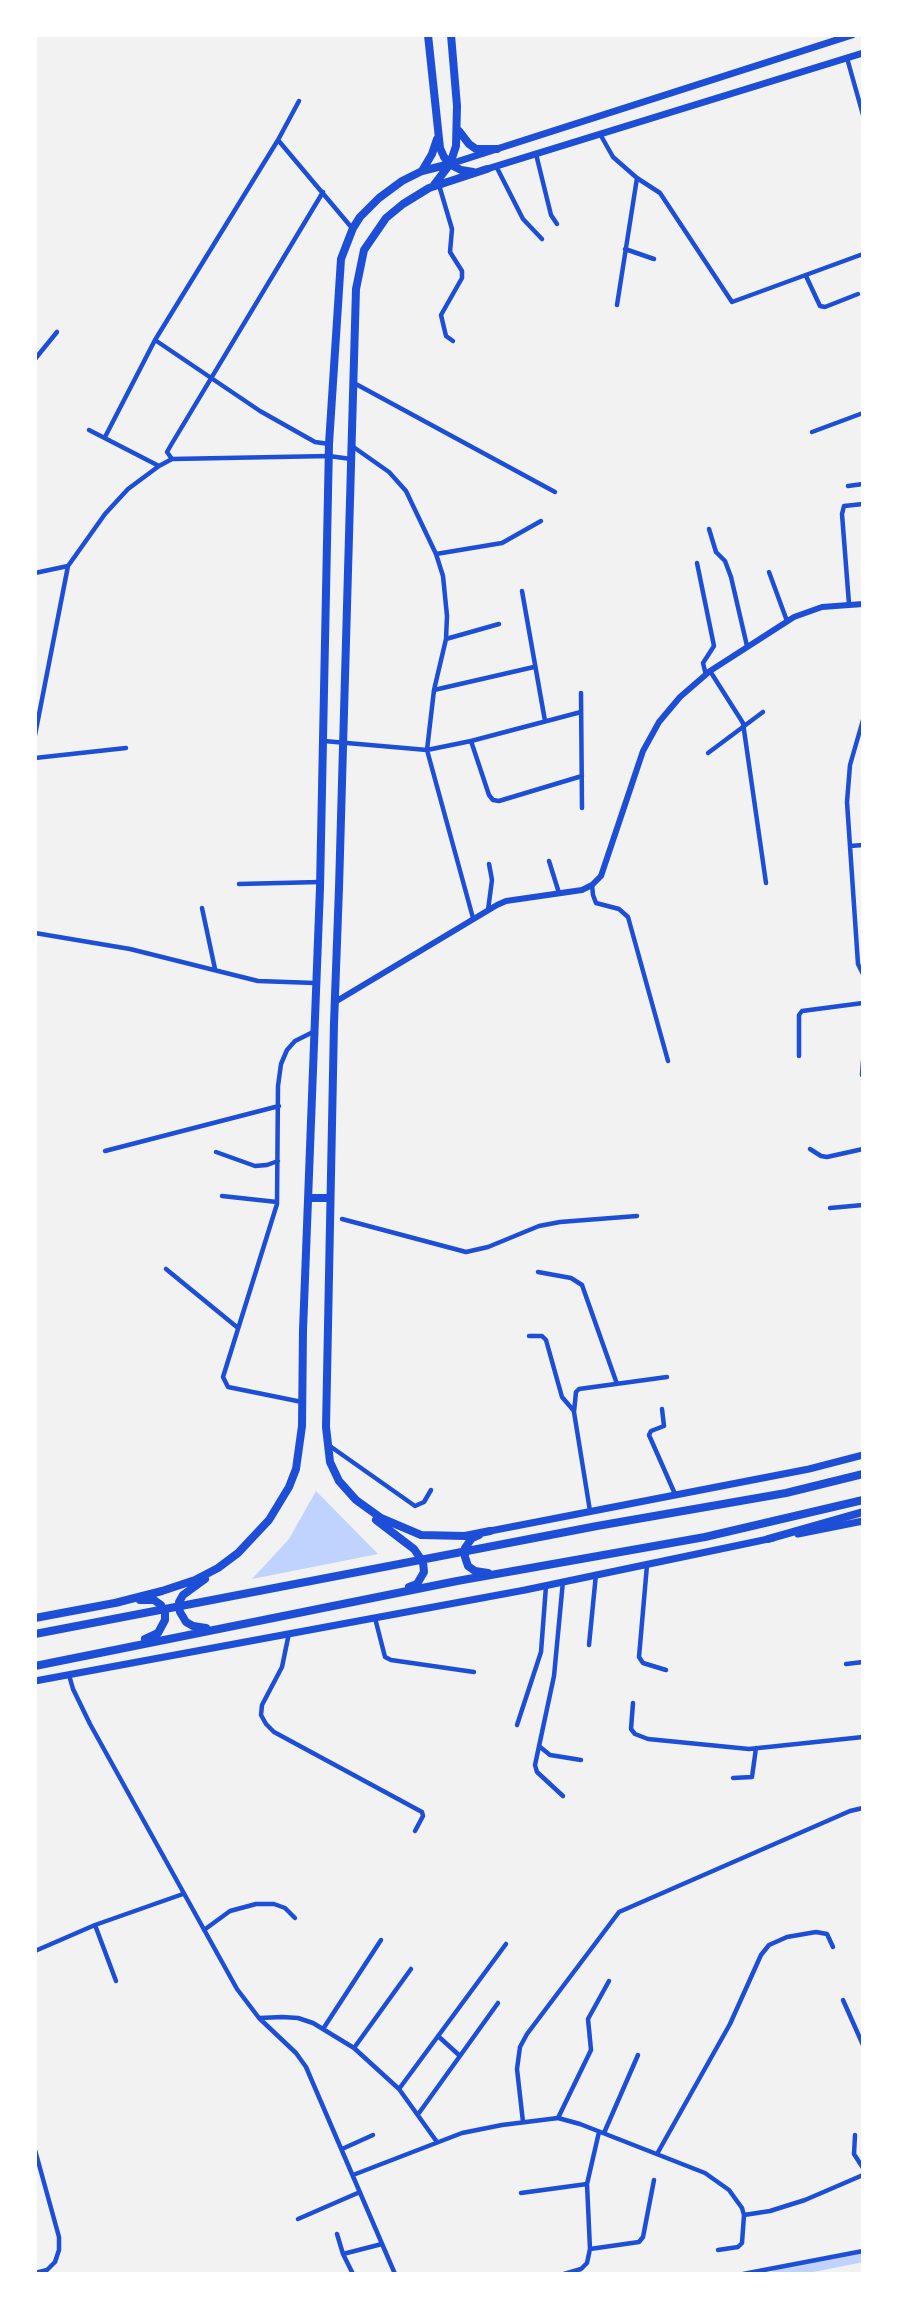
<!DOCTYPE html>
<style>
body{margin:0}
#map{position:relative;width:898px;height:2309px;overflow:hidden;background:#f2f2f2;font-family:Raleway,sans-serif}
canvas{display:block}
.frame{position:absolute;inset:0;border:37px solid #fff;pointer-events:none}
</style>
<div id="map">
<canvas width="898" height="2309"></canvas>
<div class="frame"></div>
</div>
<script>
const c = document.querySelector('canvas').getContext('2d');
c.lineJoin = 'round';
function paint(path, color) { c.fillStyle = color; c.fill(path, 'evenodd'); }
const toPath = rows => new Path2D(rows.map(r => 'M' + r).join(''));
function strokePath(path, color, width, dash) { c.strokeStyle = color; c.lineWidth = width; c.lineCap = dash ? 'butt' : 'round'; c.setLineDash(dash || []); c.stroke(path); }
paint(toPath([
 [316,1491,378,1554,252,1579,289,1539]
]), '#bfd3fe');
strokePath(toPath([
 [777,2274,863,2257]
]), '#bfd3fe', 10);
strokePath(toPath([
 [847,58,863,115],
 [600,134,613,157,637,178,660,193,732,302,863,254],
 [278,140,299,101],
 [536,154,551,215,557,224],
 [496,166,523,219,542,239],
 [439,185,452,229,450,252,462,271,462,278,441,315,446,336,453,341],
 [625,249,654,259],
 [806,276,820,306,825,307,858,294],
 [617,305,637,178],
 [155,340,260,411,315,442,329,444],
 [35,359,57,332],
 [354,383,555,492],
 [89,430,159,466],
 [812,432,863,413],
 [105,437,155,340,278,140,352,228],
 [352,446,389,472,406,491,436,554,443,576,447,616,446,639,434,690,427,750,473,918],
 [172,459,167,452,171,445,323,192],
 [848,486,863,484],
 [709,529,716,552,725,561,731,577,747,646],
 [436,554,502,543,541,521],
 [697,563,714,646,703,663,706,675],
 [769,572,787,621],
 [35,573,68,566,105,514,128,489,159,466,172,459,329,456,351,459],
 [522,591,545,721],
 [849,604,842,514,844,506,863,504],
 [446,639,499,624],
 [710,671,743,723,766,883],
 [434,690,534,667],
 [581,693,582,808],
 [863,720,850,765,847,802,858,964,863,974],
 [35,735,68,566],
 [324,741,427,750,471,741,581,712],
 [471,741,489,795,493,800,499,801,582,776],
 [708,753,763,712],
 [35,758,126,748],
 [850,846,863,845],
 [549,861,559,893],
 [239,884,320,882],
 [592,885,593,895,596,903,619,909,628,917,668,1061],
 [202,908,215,969],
 [488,910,492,880,489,864],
 [35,933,130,949,258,981,315,983],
 [799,1056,799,1015,802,1011,863,1003],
 [862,1075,863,1061],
 [810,1149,821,1156,827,1157,863,1149],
 [105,1151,279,1106],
 [216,1152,255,1166,267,1165,278,1161],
 [222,1196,277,1202],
 [830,1208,863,1205],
 [342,1219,466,1252,488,1247,539,1226,560,1222,637,1216],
 [166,1269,238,1328],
 [538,1272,571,1278,582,1285,617,1384],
 [529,1336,542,1336,546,1340,562,1397,574,1411],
 [302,1402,233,1388,228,1387,223,1377,277,1204,278,1086,281,1064,287,1050,295,1041,313,1032],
 [662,1409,664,1426,651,1431,649,1435,675,1494],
 [327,1444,415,1506,424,1502,431,1490],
 [590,1511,574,1412,576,1392,579,1389,667,1377],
 [647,1565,639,1657,643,1663,666,1670],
 [375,1618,385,1657,391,1660,474,1672],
 [289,1633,282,1667,262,1705,261,1715,266,1724,274,1732,422,1812,423,1816,415,1831],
 [589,1645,596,1574],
 [846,1664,863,1662],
 [69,1675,73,1689,90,1724,237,1989,259,2018,296,2053,306,2067,395,2274],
 [633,1703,631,1729,635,1734,648,1739,749,1749,863,1737],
 [517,1725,541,1652,546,1586],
 [539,1746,550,1755,581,1760],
 [733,1778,752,1777,756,1748],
 [563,1796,537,1772,535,1765,554,1676,563,1581],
 [95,1925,116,1981],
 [204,1930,230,1911,256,1904,274,1904,285,1908,295,1918],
 [35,1951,95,1925,183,1894],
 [843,2000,863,2045],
 [260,2018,282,2017,298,2018,313,2023,354,2048,399,2089,437,2142],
 [323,2029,381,1940],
 [438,2036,460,2056],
 [354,2048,411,1969],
 [399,2089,506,1944],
 [419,2113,498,2003],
 [558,2118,591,2050,588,2019,609,1981],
 [523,2122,517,2069,520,2047,527,2034,619,1912,850,1811,863,1808],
 [604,2133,638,2055],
 [855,2135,854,2154,863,2168],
 [342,2149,373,2135],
 [35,2150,59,2237,59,2250,55,2262,47,2270,35,2273],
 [657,2154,730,2024,761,1955,769,1945,787,1937,816,1932,827,1934,833,1947],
 [353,2175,462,2133,502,2125,558,2118,580,2124,705,2173,729,2190,742,2208,744,2215,770,2211,805,2200,863,2175],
 [521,2193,587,2184],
 [298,2219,360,2192],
 [337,2234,343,2254,382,2244],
 [590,2249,639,2242,643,2237,654,2180],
 [718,2250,738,2247,742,2243,744,2215],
 [343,2254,353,2274],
 [564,2274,581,2269,587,2263,590,2249,587,2184,599,2132],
 [743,2274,863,2251]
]), '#1d4ed8', 4.5);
strokePath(toPath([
 [335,1002,497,905,506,901,582,890,592,885,601,876,643,751,659,722,680,697,710,671,794,617,822,607,863,604]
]), '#1d4ed8', 6);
strokePath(toPath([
 [450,164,852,35],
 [487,169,863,53],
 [490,1531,809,1469,863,1455],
 [798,1534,863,1521],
 [35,1681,525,1590,773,1538]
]), '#1d4ed8', 7);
strokePath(toPath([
 [428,35,440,148,444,157,451,165,461,170,473,172],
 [459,131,469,144,476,149,497,149],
 [487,169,429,188,403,204,386,218,364,250,356,289,339,888,334,1023,326,1427,330,1462,339,1481,356,1500,381,1518,421,1535,465,1536,490,1531],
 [422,171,432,154,437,139],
 [434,185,450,164,456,146,457,106,451,35],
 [309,1198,330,1198],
 [376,1520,414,1549,423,1562,424,1572,417,1584,409,1587],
 [479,1535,472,1538,465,1548,465,1557,468,1566,475,1571,488,1573],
 [768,1539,863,1512],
 [205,1579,183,1595,179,1602,180,1612,186,1622,193,1626,206,1628],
 [140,1600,154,1600,161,1605,165,1613,165,1620,158,1633,145,1639],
 [115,1603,162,1591,195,1580,218,1568,238,1553,269,1520,289,1487,296,1469,302,1426,303,1330,320,888,329,444,341,259,353,228,360,217,379,198,402,181,422,171,450,164],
 [35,1618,120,1602],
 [35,1634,597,1526,786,1493,863,1474],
 [35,1666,457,1581,705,1537,863,1500]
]), '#1d4ed8', 8);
</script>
